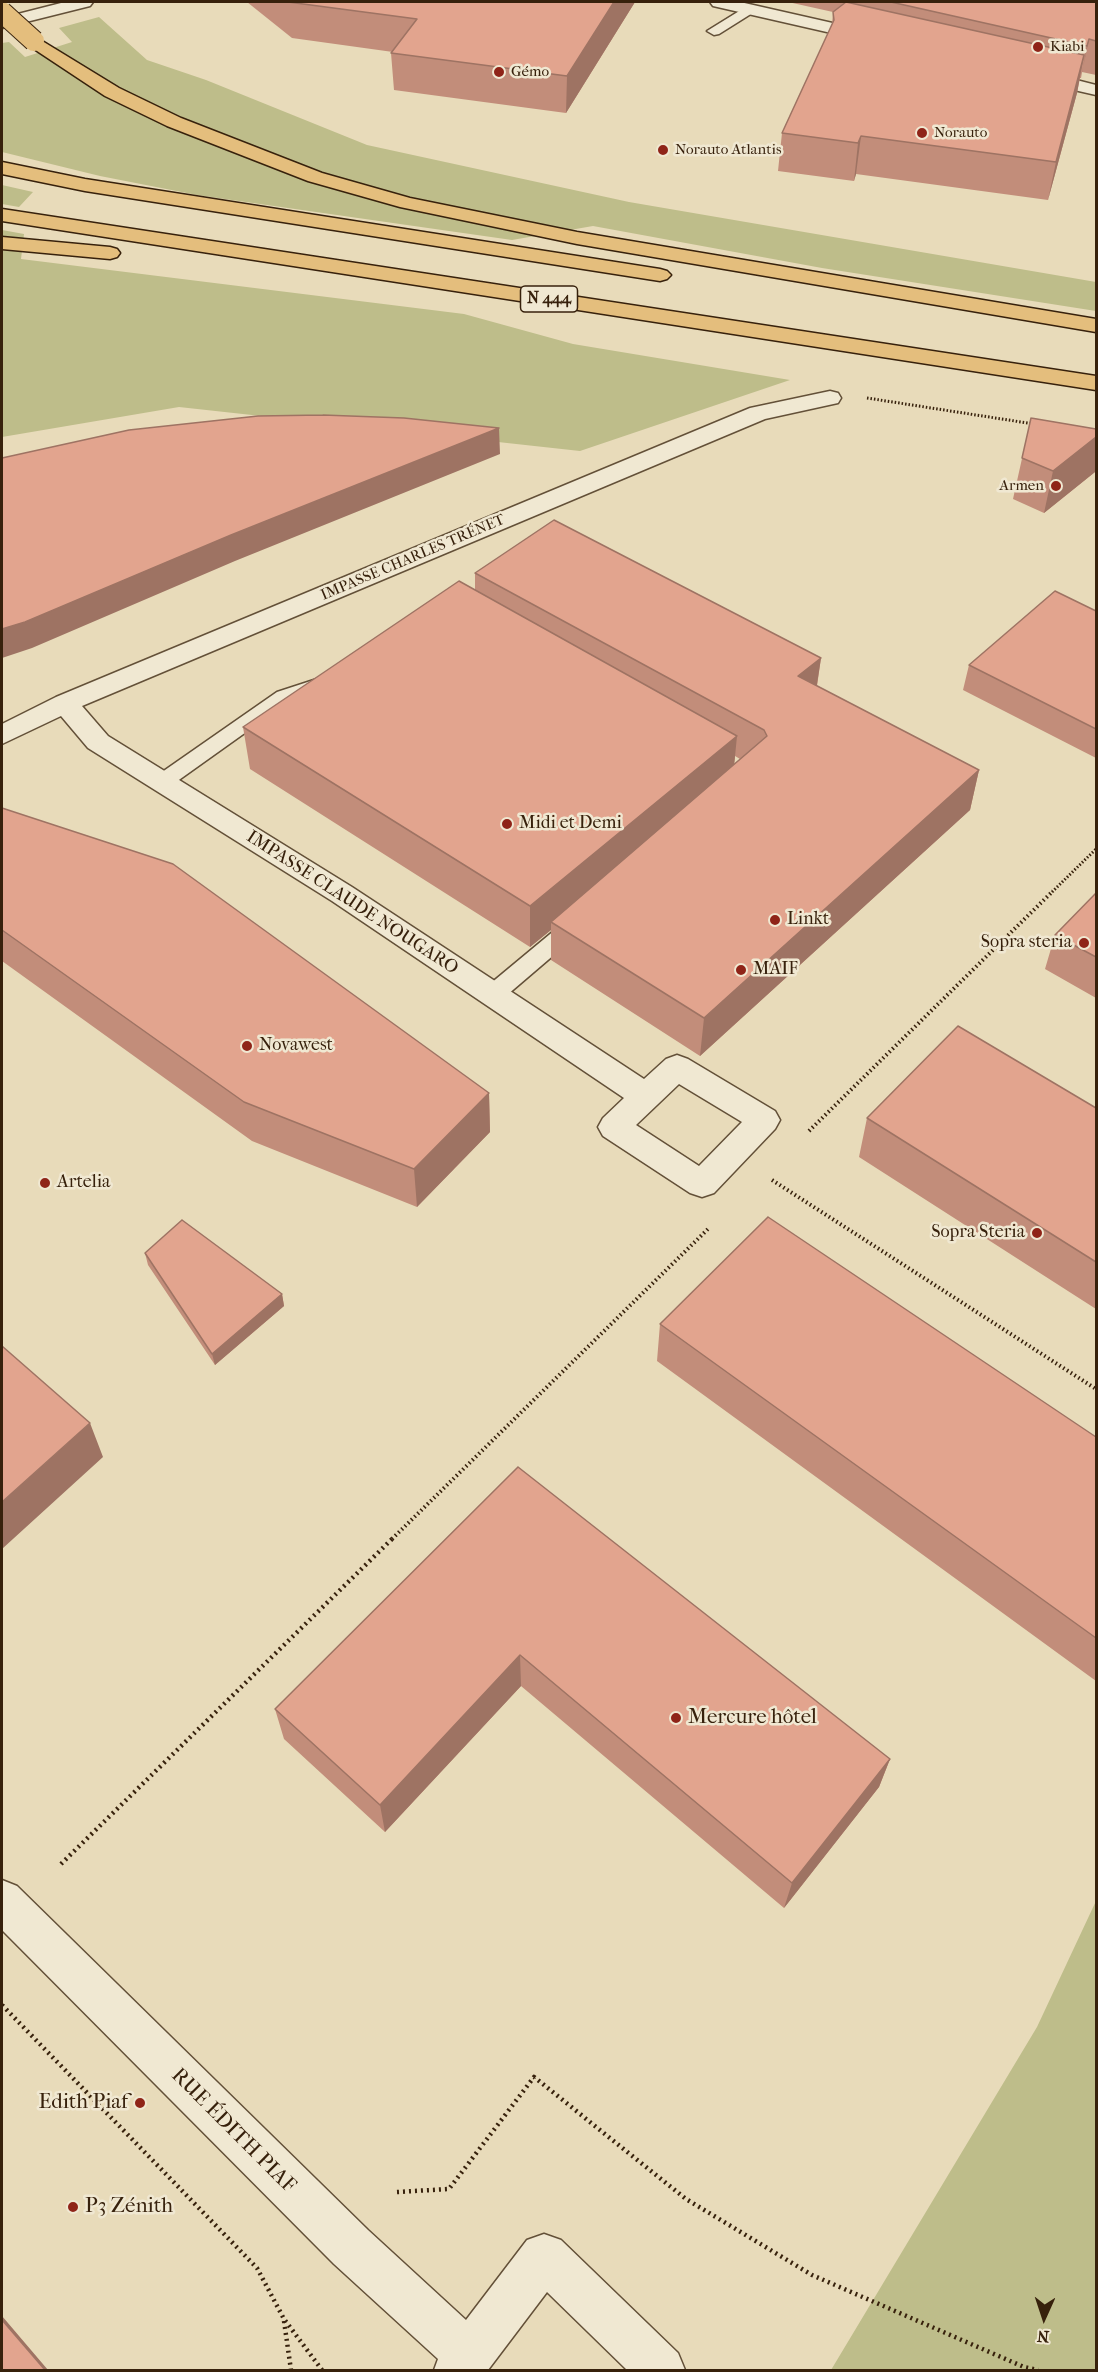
<!DOCTYPE html>
<meta charset="utf-8">
<style>
body{margin:0}
#map{position:relative;width:1098px;height:2372px;overflow:hidden;background:#e8dbba;font-family:"IM FELL French Canon",serif}
canvas{display:block}
.frame{position:absolute;inset:0;border:3px solid #37210c;pointer-events:none}
.north{position:absolute;left:1014px;top:2288px;width:60px;height:60px;-webkit-text-stroke:4px #f0e8d2;paint-order:stroke;rotate:183deg;font-size:16px;font-weight:700;line-height:24px;text-align:center;color:#37210c}
.north::after{content:'';display:block;margin:auto;width:21px;height:27px;background:#37210c;clip-path:polygon(50% 0,100% 100%,50% 72%,0 100%)}
</style>
<div id="map">
<canvas width="1098" height="2372"></canvas>
<div class="frame"></div>
<div class="north">N</div>
</div>
<script>
const c = document.querySelector('canvas').getContext('2d');
c.lineJoin = 'round';
function paint(path, color) { c.fillStyle = color; c.fill(path, 'evenodd'); }
const toPath = rows => new Path2D(rows.map(r => 'M' + r).join(''));
function strokePath(path, color, width, dash) { c.strokeStyle = color; c.lineWidth = width; c.lineCap = dash ? 'butt' : 'round'; c.setLineDash(dash || []); c.stroke(path); }
function label(font, color, halo, rows, align = 'center') {
  c.font = font + ' "IM FELL French Canon",serif'; c.lineWidth = 5; c.setLineDash([]); c.textBaseline = 'middle'; c.strokeStyle = halo; c.fillStyle = color; for (const [text, x, y, turn = 0] of rows) {
    c.save(); c.translate(x, y); c.rotate((+turn || 0) * Math.PI / 180); c.textAlign = isNaN(turn) ? turn : align; if (halo) c.strokeText(text, 0, 0); c.fillText(text, 0, 0); c.restore();
  }
}
paint(toPath([
 [99,17,147,60,206,80,367,145,629,202,1096,282,1096,311,822,268,593,226,512,240,197,195,100,176,2,152,2,43,9,42,25,57,72,42,59,28],
 [2,185,33,192,19,207,2,204],
 [2,230,24,234,21,259,464,314,573,344,790,380,580,451,179,407,2,437],
 [1096,1901,1096,2370,831,2370,1037,2027]
]), '#bebd8a');
const service = toPath([
 [749,5,755,9,754,12,719,34,714,35,707,31,749,5],
 [323,677,330,679,333,683,330,687,291,700,169,787,155,787,152,782,155,777,277,692,323,677],
 [575,917,583,920,586,925,583,930,500,1001,492,1003,484,1001,481,995,484,989,567,920,575,917]
]);
const minor = toPath([
 [65,2,93,2,90,6,2,28,2,18,65,2],
 [710,2,740,2,881,34,884,38,875,43,713,6,710,2],
 [1033,69,1096,85,1096,95,1026,79,1024,75,1026,71,1033,69],
 [830,391,838,393,841,398,838,403,765,419,82,706,108,736,352,887,644,1079,666,1059,677,1055,688,1059,775,1111,780,1120,775,1129,714,1193,702,1197,690,1193,603,1136,598,1127,603,1118,624,1098,332,901,88,748,61,716,2,744,2,724,56,697,750,408,830,391],
 [679,1084,742,1122,699,1166,636,1125,679,1084]
]);
const tertiary = toPath([
 [2,1880,17,1886,368,2230,466,2320,527,2240,544,2234,561,2240,678,2353,685,2370,627,2370,547,2292,488,2370,434,2370,438,2359,334,2264,2,1930,2,1880]
]);
const trunk = toPath([
 [34,36,119,88,181,118,322,173,410,198,577,232,1096,319,1096,332,577,244,400,207,308,181,167,126,105,96,28,45,25,41,34,36],
 [2,162,85,179,660,269,667,271,671,275,667,279,660,281,85,191,2,174,2,162],
 [2,209,1096,376,1096,390,2,221,2,209],
 [2,237,110,247,117,249,120,253,117,257,110,259,2,249,2,237]
]);
strokePath(service, '#635038', 3);
strokePath(minor, '#635038', 3);
strokePath(tertiary, '#635038', 3);
strokePath(trunk, '#37210c', 3);
strokePath(toPath([
 [867,398,1034,424],
 [1052,892,1096,849]
]), '#37210c', 3, [1.5, 2]);
strokePath(toPath([
 [809,1131,1053,891],
 [772,1180,1096,1389],
 [392,1539,709,1228]
]), '#37210c', 4, [1.5, 3]);
strokePath(toPath([
 [61,1864,393,1538],
 [2,2005,257,2268,284,2319,322,2370],
 [397,2192,449,2189,534,2077,686,2199,812,2275,1024,2367,1038,2370],
 [284,2321,291,2370]
]), '#37210c', 4.5, [2, 4]);
paint(service, '#f0e8d2');
paint(minor, '#f0e8d2');
paint(tertiary, '#f0e8d2');
paint(trunk, '#e4be7d');
const trunkBridge = toPath([
 [2,12,34,41]
]);
strokePath(trunkBridge, '#37210c', 22, []);
strokePath(trunkBridge, '#e4be7d', 20);
paint(toPath([
 [247,2,635,2,566,113,394,90,391,53,393,52,292,38],
 [788,2,1096,2,1096,75,1082,72,1081,78,1080,78,1077,93,1048,200,856,174,854,181,778,171,782,133,832,25,833,12],
 [1031,418,1096,429,1096,467,1095,472,1044,513,1013,499],
 [475,573,821,658,817,686,979,770,970,810,700,1056,551,960,551,930,530,947,250,769,243,727,475,590],
 [735,756,740,759,734,764],
 [1096,611,1096,758,963,690,969,665],
 [2,808,489,1093,490,1132,417,1207,252,1141,2,961],
 [1096,893,1096,998,1045,969,1055,935],
 [1096,1108,1096,1309,859,1157,867,1118],
 [145,1253,282,1294,284,1306,215,1365,148,1265],
 [660,1324,1096,1437,1096,1681,657,1361],
 [518,1467,890,1759,879,1787,784,1908,521,1686,385,1832,284,1739,275,1709]
]), '#c28d7a');
paint(toPath([
 [614,2,635,2,566,113,567,76],
 [1089,39,1082,72,1081,78,1087,46],
 [1084,55,1077,93,1048,200,1056,162],
 [861,136,856,174,854,181,858,143],
 [499,428,500,454,235,561,32,648,2,658,2,629,231,535],
 [1096,437,1096,467,1095,472,1044,513,1053,471],
 [821,658,815,697,798,676],
 [737,736,733,777,551,922,551,930,530,947,530,906],
 [979,770,970,810,700,1056,704,1018],
 [489,1093,490,1132,417,1207,414,1169],
 [282,1294,284,1306,215,1365,212,1354],
 [90,1423,103,1457,2,1549,2,1502],
 [520,1655,521,1686,385,1832,380,1805],
 [890,1759,879,1787,784,1908,792,1883],
 [2,2316,48,2370,45,2370,2,2320]
]), '#9e7363');
const building = toPath([
 [288,2,614,2,567,76,391,53,417,19,288,2],
 [846,2,1084,55,1056,162,861,136,858,143,782,133,834,20,833,12,846,2],
 [891,2,1096,2,1096,41,1089,39,1087,46,891,2],
 [323,415,404,418,499,428,231,535,25,622,2,629,2,458,129,430,258,416,323,415],
 [1031,418,1096,429,1096,437,1053,471,1022,458,1031,418],
 [554,520,821,658,798,676,979,770,704,1018,551,922,767,736,764,730,475,573,554,520],
 [459,581,737,736,530,906,243,727,459,581],
 [1055,591,1096,611,1096,729,969,665,1055,591],
 [2,808,173,864,489,1093,414,1169,244,1102,2,930,2,808],
 [1096,893,1096,957,1055,935,1096,893],
 [958,1026,1096,1108,1096,1262,867,1118,958,1026],
 [768,1217,1096,1437,1096,1638,660,1324,768,1217],
 [182,1220,282,1294,212,1354,145,1253,182,1220],
 [2,1346,90,1423,2,1502,2,1346],
 [518,1467,890,1759,792,1883,520,1655,380,1805,275,1709,518,1467],
 [2,2320,45,2370,2,2370,2,2320]
]);
paint(building, '#e2a48e');
strokePath(building, '#9e7363', 1.5);
for (const [x, y, r, color] of [
 [1038,47,6,"#8f2418"],
 [499,72,6,"#8f2418"],
 [922,133,6,"#8f2418"],
 [663,150,6,"#8f2418"],
 [1056,486,6,"#8f2418"],
 [507,824,6,"#8f2418"],
 [775,920,6,"#8f2418"],
 [1084,943,6,"#8f2418"],
 [741,970,6,"#8f2418"],
 [247,1046,6,"#8f2418"],
 [45,1183,6,"#8f2418"],
 [1037,1233,6,"#8f2418"],
 [676,1718,6,"#8f2418"],
 [140,2103,6,"#8f2418"],
 [73,2207,6,"#8f2418"]
]) { const dot = new Path2D(); dot.arc(x, y, r, 0, 2 * Math.PI); c.fillStyle = color; c.fill(dot); strokePath(dot, '#f0e8d2', 2); }
label('15px', '#37210c', '#f0e8d2', [
 ["Kiabi",1050,47],
 ["Gémo",511,72],
 ["Norauto",934,133],
 ["Norauto Atlantis",675,150],
 ["Armen",1044,486,"right"]
], 'left');
label('15px', '#37210c', '#f0e8d2', [
 ["IMPASSE CHARLES TRÉNET",413,558,-23]
]);
for (const [x, y, w] of [
 [549,299,57]
]) { const box = new Path2D(); box.roundRect(x - w / 2, y - 13, w, 26, 4.5); c.fillStyle = '#f0e8d2'; c.fill(box); strokePath(box, '#37210c', 1.5); }
label('bold 16px', '#37210c', null, [
 ["N 444",549,299]
]);
label('18px', '#37210c', '#f0e8d2', [
 ["Midi et Demi",519,824],
 ["Linkt",787,920],
 ["Sopra steria",1072,943,"right"],
 ["MAIF",753,970],
 ["Novawest",259,1046],
 ["Artelia",57,1183],
 ["Sopra Steria",1025,1233,"right"]
], 'left');
label('18px', '#37210c', '#f0e8d2', [
 ["IMPASSE CLAUDE NOUGARO",352,903,33]
]);
label('21px', '#37210c', '#f0e8d2', [
 ["Mercure hôtel",688,1718],
 ["Edith Piaf",128,2103,"right"],
 ["P3 Zénith",85,2207]
], 'left');
label('21px', '#37210c', '#f0e8d2', [
 ["RUE ÉDITH PIAF",233,2131,45]
]);
</script>
